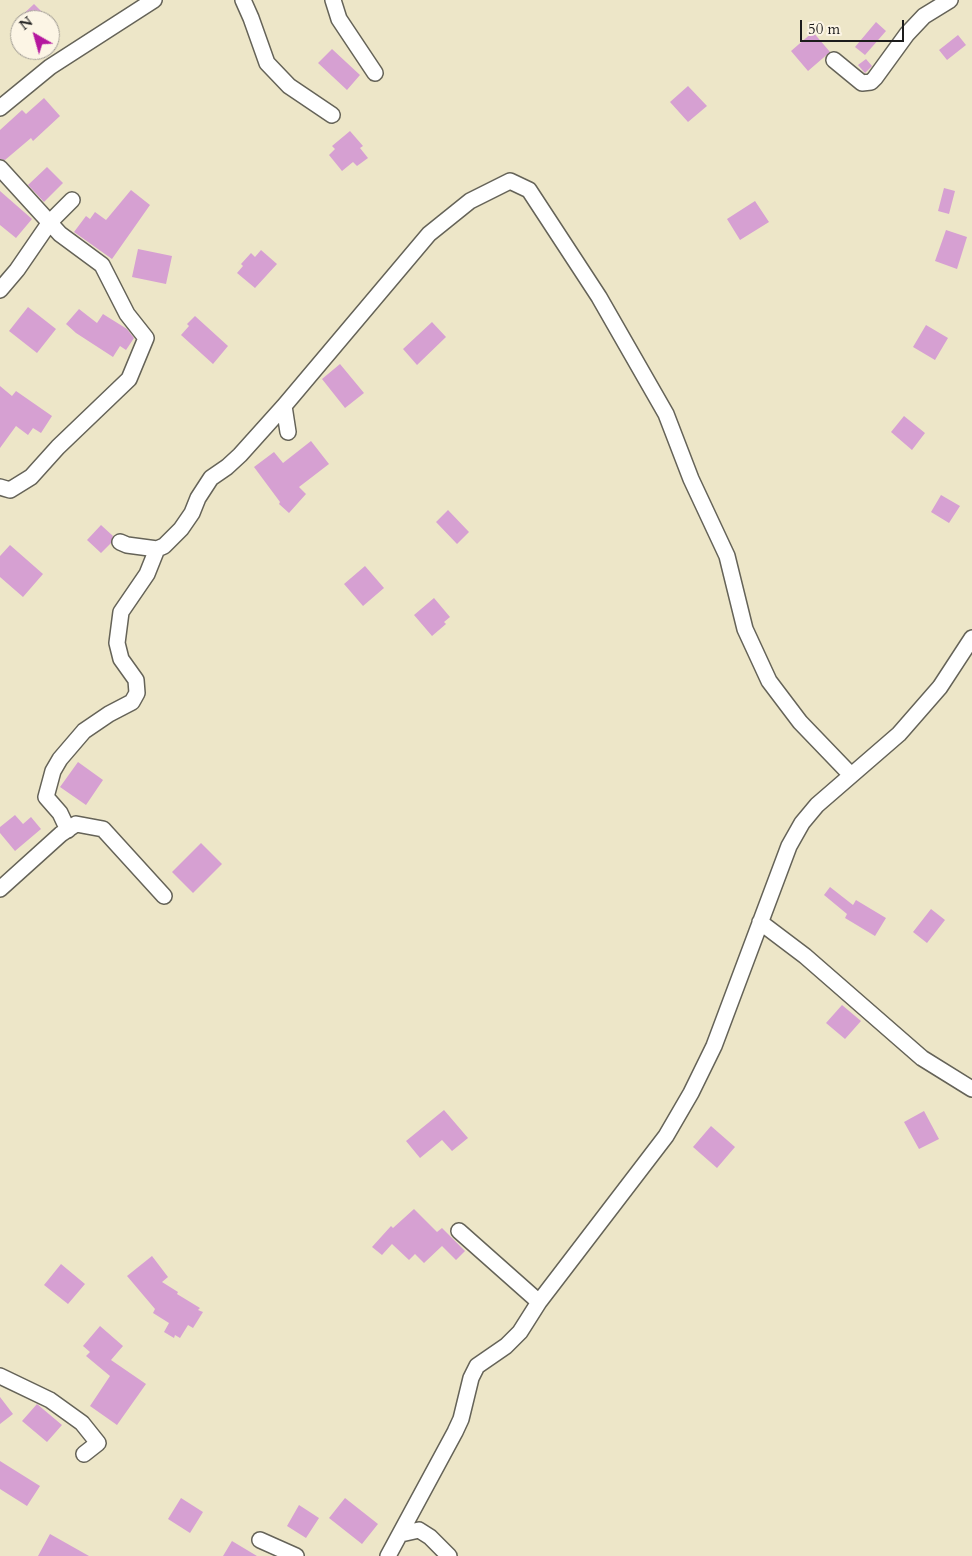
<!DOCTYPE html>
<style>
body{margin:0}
#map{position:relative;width:972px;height:1556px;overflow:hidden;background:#ede6c8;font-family:Cardo,serif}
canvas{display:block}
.north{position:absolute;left:10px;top:10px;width:50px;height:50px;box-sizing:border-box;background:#fcf5e5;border:1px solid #a29e95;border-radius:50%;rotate:322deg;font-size:14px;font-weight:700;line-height:20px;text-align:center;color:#1c1c1c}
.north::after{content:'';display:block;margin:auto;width:18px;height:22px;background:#b5179e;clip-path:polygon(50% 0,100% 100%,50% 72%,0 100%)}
.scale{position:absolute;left:800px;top:20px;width:104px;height:22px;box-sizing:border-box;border:2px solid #1c1c1c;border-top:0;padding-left:6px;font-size:15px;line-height:18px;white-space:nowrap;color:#1c1c1c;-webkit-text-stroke:4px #fcf5e5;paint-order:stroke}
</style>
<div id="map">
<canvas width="972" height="1556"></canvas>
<div class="north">N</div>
<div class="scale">50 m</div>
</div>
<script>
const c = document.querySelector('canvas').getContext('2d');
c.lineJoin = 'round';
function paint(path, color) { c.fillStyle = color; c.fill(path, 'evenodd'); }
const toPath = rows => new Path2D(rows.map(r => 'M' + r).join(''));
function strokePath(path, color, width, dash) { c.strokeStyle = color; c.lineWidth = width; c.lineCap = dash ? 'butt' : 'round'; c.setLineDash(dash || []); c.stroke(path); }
paint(toPath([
 [34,4,50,20,17,20],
 [876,22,886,31,865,55,855,47],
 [813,32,830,52,808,71,791,51],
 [958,35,966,45,947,60,939,50],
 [332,49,360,75,347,90,318,63],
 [866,59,872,66,865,73,858,65],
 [688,86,707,106,688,122,670,102],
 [44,98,60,116,33,141,31,138,5,160,0,159,0,130,22,110,26,114],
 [350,131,363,146,360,148,368,158,357,166,353,162,342,171,329,155,335,149,332,146],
 [47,167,63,183,44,202,28,185],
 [944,188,955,191,949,214,938,211],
 [131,190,150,205,112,259,74,232,86,216,90,219,95,212,106,220],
 [0,191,32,219,16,238,0,225],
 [755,201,769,222,740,240,727,219],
 [946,230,967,237,957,269,935,261],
 [138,249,172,256,166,284,132,277],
 [261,250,277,264,255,288,237,273,243,266,241,264,251,253,255,257],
 [28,307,56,329,37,353,9,331],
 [79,309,97,323,103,314,127,329,134,338,126,350,120,346,113,357,76,333,66,324],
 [195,316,228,346,213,364,181,335,189,326,187,324],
 [432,322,446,337,417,365,403,349],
 [926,325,948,338,935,360,913,347],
 [340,364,364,393,345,408,322,379],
 [0,386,12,396,16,391,52,416,41,433,33,428,28,435,16,426,0,448],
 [904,416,925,433,912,450,891,432],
 [311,441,329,464,299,487,306,494,289,513,279,504,280,502,254,467,274,452,283,463],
 [941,495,960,506,949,523,931,512],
 [448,510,469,532,457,544,436,522],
 [101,525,113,536,111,543,101,553,87,540],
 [10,545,43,574,23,597,0,577,0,556],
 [365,566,384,588,363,606,344,584],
 [434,598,450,617,444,622,446,624,432,636,414,615],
 [78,762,103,780,86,805,60,787],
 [15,815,23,824,31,817,41,829,15,851,0,833,0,827],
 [201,843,222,864,193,893,172,872],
 [830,887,853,905,856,900,886,918,875,936,845,918,847,914,824,895],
 [931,909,945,920,927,943,913,932],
 [842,1005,861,1021,845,1039,826,1023],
 [444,1110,468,1138,452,1151,442,1140,420,1158,406,1141],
 [924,1111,939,1139,919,1149,904,1122],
 [711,1126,735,1147,717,1168,693,1147],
 [414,1209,437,1232,442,1228,465,1251,456,1260,442,1246,424,1263,415,1254,409,1260,392,1244,382,1255,372,1247,391,1226,393,1228],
 [152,1256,168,1277,162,1282,178,1292,177,1294,200,1308,198,1310,203,1312,193,1328,188,1325,180,1338,175,1335,174,1338,164,1332,169,1323,153,1313,155,1309,127,1276],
 [61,1264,85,1284,68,1304,44,1285],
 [100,1326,123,1346,111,1360,146,1384,117,1425,90,1406,110,1376,86,1356,90,1352,83,1346],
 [0,1397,13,1414,0,1424],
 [37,1404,62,1425,47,1442,22,1421],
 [0,1461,40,1486,27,1506,0,1489],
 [181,1498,203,1512,190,1533,168,1519],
 [345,1498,378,1524,362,1544,329,1518],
 [299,1505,319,1518,306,1538,287,1526],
 [50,1534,89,1556,38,1556],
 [232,1541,257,1556,223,1556]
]), '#d6a0d2');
const minor = toPath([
 [243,0,251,18,267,63,289,86,332,115],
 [333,0,339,19,375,73],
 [834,60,862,83,871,82,875,78,907,34,924,16,950,0],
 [0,108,50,67,154,0],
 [0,168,60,234,102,265,127,314,146,338,129,379,58,447,31,477,10,490,0,487],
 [0,290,17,270,50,222,72,200],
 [288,432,284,406,429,234,470,201,510,181,529,190,599,297,666,414,691,479,727,556,745,629,769,681,800,722,851,775],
 [120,542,127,545,157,549,164,546,181,529,192,513,198,498,211,478,227,467,240,455,284,406],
 [68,830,60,813,46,797,53,771,60,759,84,731,109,714,132,702,137,693,136,680,121,659,117,643,121,612,147,574,157,549],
 [0,889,61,834,76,824,103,829,164,896],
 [760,922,805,956,922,1058,972,1089],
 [459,1231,539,1302],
 [0,1376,50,1400,82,1423,98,1443,84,1454],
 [401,1534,419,1530,430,1537,449,1556],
 [260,1540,296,1556],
 [388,1556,455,1432,461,1419,471,1378,477,1366,506,1346,520,1332,539,1302,666,1136,691,1093,714,1046,789,846,802,823,817,805,899,734,940,687,972,638]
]);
strokePath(minor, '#656358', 18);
strokePath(minor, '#fff', 15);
</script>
